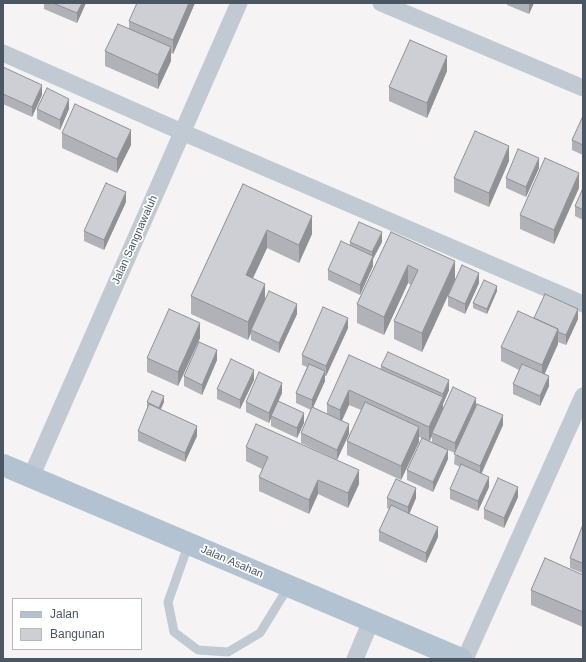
<!DOCTYPE html>
<style>
body{margin:0}
#map{position:relative;width:586px;height:662px;overflow:hidden;background:#f5f3f3;font-family:Helvetica,sans-serif}
canvas{display:block}
.frame{position:absolute;inset:0;border:4px solid #4a5661;pointer-events:none}
.legend{position:absolute;left:12px;top:598px;width:130px;height:52px;box-sizing:border-box;background:#fff;border:1px solid #b7bbc0;margin:0;padding:5px 7px;list-style:none;font-size:12px;color:#4a5661}
.legend li{display:flex;align-items:center;gap:8px;height:20px}
.legend b{width:20px;border:1px solid #b7bbc0}
</style>
<div id="map">
<canvas width="586" height="662"></canvas>
<div class="frame"></div>
<ul class="legend">
<li><b style="height:5px;background:#b3c2d1"></b>Jalan</li>
<li><b style="height:11px;background:#cdcfd5"></b>Bangunan</li>
</ul>
</div>
<script>
const c = document.querySelector('canvas').getContext('2d');
c.lineJoin = 'round';
const toPath = rows => new Path2D(rows.map(r => 'M' + r).join(''));
function strokePath(path, color, width, dash) { c.strokeStyle = color; c.lineWidth = width; c.lineCap = dash ? 'butt' : 'round'; c.setLineDash(dash || []); c.stroke(path); }
function paint(path, color) { c.fillStyle = color; c.fill(path, 'evenodd'); }
function label(font, color, halo, rows, align = 'center') {
  c.font = font + ' Helvetica,sans-serif'; c.lineWidth = 3.5; c.setLineDash([]); c.textBaseline = 'middle'; c.strokeStyle = halo; c.fillStyle = color; for (const [text, x, y, turn = 0] of rows) {
    c.save(); c.translate(x, y); c.rotate((+turn || 0) * Math.PI / 180); c.textAlign = isNaN(turn) ? turn : align; if (halo) c.strokeText(text, 0, 0); c.fillText(text, 0, 0); c.restore();
  }
}
strokePath(toPath([
 [189,543,168,602,174,632,198,650,228,652,260,633,289,586]
]), '#c1cad2', 9);
strokePath(toPath([
 [381,3,583,88],
 [3,53,182,132,583,304],
 [31,477,239,3],
 [355,659,371,621],
 [465,659,583,396]
]), '#c1cad2', 17);
strokePath(toPath([
 [3,465,461,659]
]), '#b3c2d1', 22);
paint(toPath([
 [44,3,86,3,77,23,44,9],
 [195,3,173,54,171,53,171,61,158,89,105,66,105,51,129,29,129,21],
 [507,3,534,3,529,14,507,5],
 [3,67,42,95,32,117,3,104],
 [447,71,427,118,389,101,389,87],
 [37,109,69,109,60,130,37,119],
 [583,116,583,155,572,150,572,140],
 [62,133,131,145,117,173,62,148],
 [509,161,489,207,454,192,454,178],
 [539,168,526,197,506,188,506,178],
 [243,184,312,234,299,263,267,248,253,278,265,299,297,314,279,353,251,340,251,333,248,340,191,314,191,296],
 [579,188,554,244,520,229,520,215],
 [583,188,583,220,575,216,575,206],
 [126,202,104,250,84,241,84,231],
 [391,232,455,280,422,352,394,339,394,321,411,285,408,283,384,335,357,323,357,304],
 [350,242,382,242,373,259,373,266,360,295,328,280,328,270,350,245],
 [479,283,465,314,448,306,448,296],
 [497,291,487,314,473,308,473,303],
 [534,318,578,319,566,345,558,342,558,344,544,374,549,386,540,406,513,394,513,384,519,370,501,361,501,347],
 [348,328,326,376,325,376,325,381,313,407,327,414,327,404,381,369,381,366,449,390,443,404,443,410,476,407,503,425,482,473,489,487,478,511,450,499,450,489,460,467,454,464,455,453,448,450,448,459,433,492,407,480,407,470,422,438,419,437,419,442,401,480,347,455,347,441,361,410,349,405,342,421,349,434,337,460,301,443,301,433,311,410,296,403,296,393,307,367,302,365,302,355],
 [432,436,432,442,430,441],
 [200,338,178,386,147,372,147,358],
 [217,360,202,395,184,386,184,376],
 [254,380,240,409,217,399,217,389],
 [282,393,278,401,304,423,297,438,271,426,271,417,269,423,246,412,246,402],
 [147,402,164,402,160,410,197,436,185,462,138,441,138,431,148,408,147,408],
 [246,447,359,484,348,508,318,494,309,514,259,491,259,477,262,469,246,461],
 [518,497,504,528,484,519,484,509],
 [387,498,416,498,409,514,438,537,426,563,379,541,379,531,389,509,387,508],
 [583,527,583,569,582,573,570,568,570,558],
 [583,575,583,627,531,605,531,590]
]), '#b0b2b7');
paint(toPath([
 [82,3,86,3,77,23,77,13],
 [189,3,195,3,173,54,173,40],
 [530,3,534,3,529,14,529,4],
 [171,47,171,61,158,89,158,75],
 [447,56,447,71,427,118,427,103],
 [42,85,42,95,32,117,32,107],
 [69,99,69,109,60,130,60,120],
 [131,130,131,145,117,173,117,159],
 [509,146,509,161,489,207,489,193],
 [539,158,539,168,526,197,526,187],
 [579,173,579,188,554,244,554,230],
 [126,192,126,202,104,250,104,240],
 [312,216,312,234,299,263,299,245],
 [267,230,267,248,246,293,246,275],
 [382,232,382,242,373,259,373,266,360,295,360,285,372,259,372,252],
 [455,261,455,280,422,352,422,333],
 [408,265,408,283,384,335,384,317],
 [479,273,479,283,465,314,465,304],
 [265,284,265,302,251,330,251,333,248,340,248,322],
 [497,286,497,291,487,314,487,309],
 [297,304,297,314,279,353,279,343],
 [578,309,578,319,566,345,566,335],
 [348,318,348,328,326,376,326,366],
 [200,323,200,338,178,386,178,372],
 [558,329,558,344,542,380,542,365],
 [217,350,217,360,202,395,202,385],
 [254,370,254,380,240,409,240,400],
 [325,371,325,381,312,410,312,400],
 [549,376,549,386,540,406,540,396],
 [449,380,449,390,443,404,443,412,432,433,432,436,429,441,429,427,443,398,443,394],
 [282,383,282,393,269,423,269,413],
 [349,390,349,405,340,424,340,410],
 [164,396,164,402,159,413,159,408],
 [476,398,476,408,455,453,455,443],
 [304,413,304,423,297,438,297,428],
 [503,415,503,425,480,476,480,466],
 [349,424,349,434,337,460,337,450],
 [197,426,197,436,185,462,185,453],
 [419,427,419,442,401,480,401,466],
 [448,450,448,459,433,492,433,482],
 [359,470,359,484,348,508,348,493],
 [489,477,489,487,478,511,478,501],
 [318,480,318,494,309,514,309,500],
 [518,487,518,497,504,528,504,518],
 [416,488,416,498,408,517,408,507],
 [438,527,438,537,426,563,426,553],
 [583,559,583,569,582,573,582,563]
]), '#909195');
const building = toPath([
 [53,3,82,3,77,13,53,3],
 [137,3,189,3,173,40,129,21,137,3],
 [118,24,171,47,158,75,105,51,118,24],
 [410,40,447,56,427,103,389,87,410,40],
 [3,67,42,85,32,107,3,94,3,67],
 [47,88,69,99,60,120,37,109,47,88],
 [75,104,131,130,117,159,62,133,75,104],
 [583,116,583,145,572,140,583,116],
 [475,131,509,146,489,193,454,178,475,131],
 [518,149,539,158,526,187,506,178,518,149],
 [545,158,579,173,554,230,520,215,545,158],
 [106,183,126,192,104,240,84,231,106,183],
 [243,184,312,216,299,245,267,230,246,275,265,284,248,322,191,296,243,184],
 [583,188,583,210,575,206,583,188],
 [359,222,382,232,372,252,350,242,359,222],
 [391,232,455,261,422,333,394,321,418,270,408,265,384,317,357,304,391,232],
 [341,241,373,256,360,285,328,270,341,241],
 [462,265,479,273,465,304,448,296,462,265],
 [484,280,497,286,487,309,473,303,484,280],
 [269,291,297,304,279,343,251,330,269,291],
 [545,294,578,309,566,335,558,332,558,329,534,318,545,294],
 [323,307,348,318,326,366,302,355,323,307],
 [169,309,200,323,178,372,147,358,169,309],
 [518,311,558,329,542,365,501,347,518,311],
 [199,342,217,350,202,385,184,376,199,342],
 [388,352,449,380,443,394,381,366,388,352],
 [349,355,443,397,429,427,349,390,340,410,327,404,349,355],
 [231,359,254,370,240,400,217,389,231,359],
 [309,364,325,371,312,400,296,393,309,364],
 [522,364,549,376,540,396,513,384,522,364],
 [259,372,282,383,269,413,246,402,259,372],
 [453,387,476,398,455,443,432,433,453,387],
 [152,391,164,396,159,408,147,402,152,391],
 [278,401,304,413,297,428,271,416,278,401],
 [365,402,419,427,401,466,347,441,365,402],
 [149,404,197,426,185,453,138,431,149,404],
 [477,404,503,415,480,466,454,454,477,404],
 [312,407,349,424,337,450,301,433,312,407],
 [256,424,359,470,348,493,318,480,309,500,259,477,268,457,246,447,256,424],
 [422,438,448,450,433,482,407,470,422,438],
 [461,464,489,477,478,501,450,489,461,464],
 [498,478,518,487,504,518,484,509,498,478],
 [396,479,416,488,408,507,387,498,396,479],
 [391,505,438,527,426,553,379,531,391,505],
 [582,527,583,527,583,559,582,563,570,558,582,527],
 [545,558,583,575,583,612,531,590,545,558]
]);
paint(building, '#cdcfd5');
strokePath(building, '#909195', 1);
label('11px', '#4a5661', '#fff', [
 ["Jalan Sangnawaluh",135,240,-66],
 ["Jalan Asahan",232,562,23]
]);
</script>
